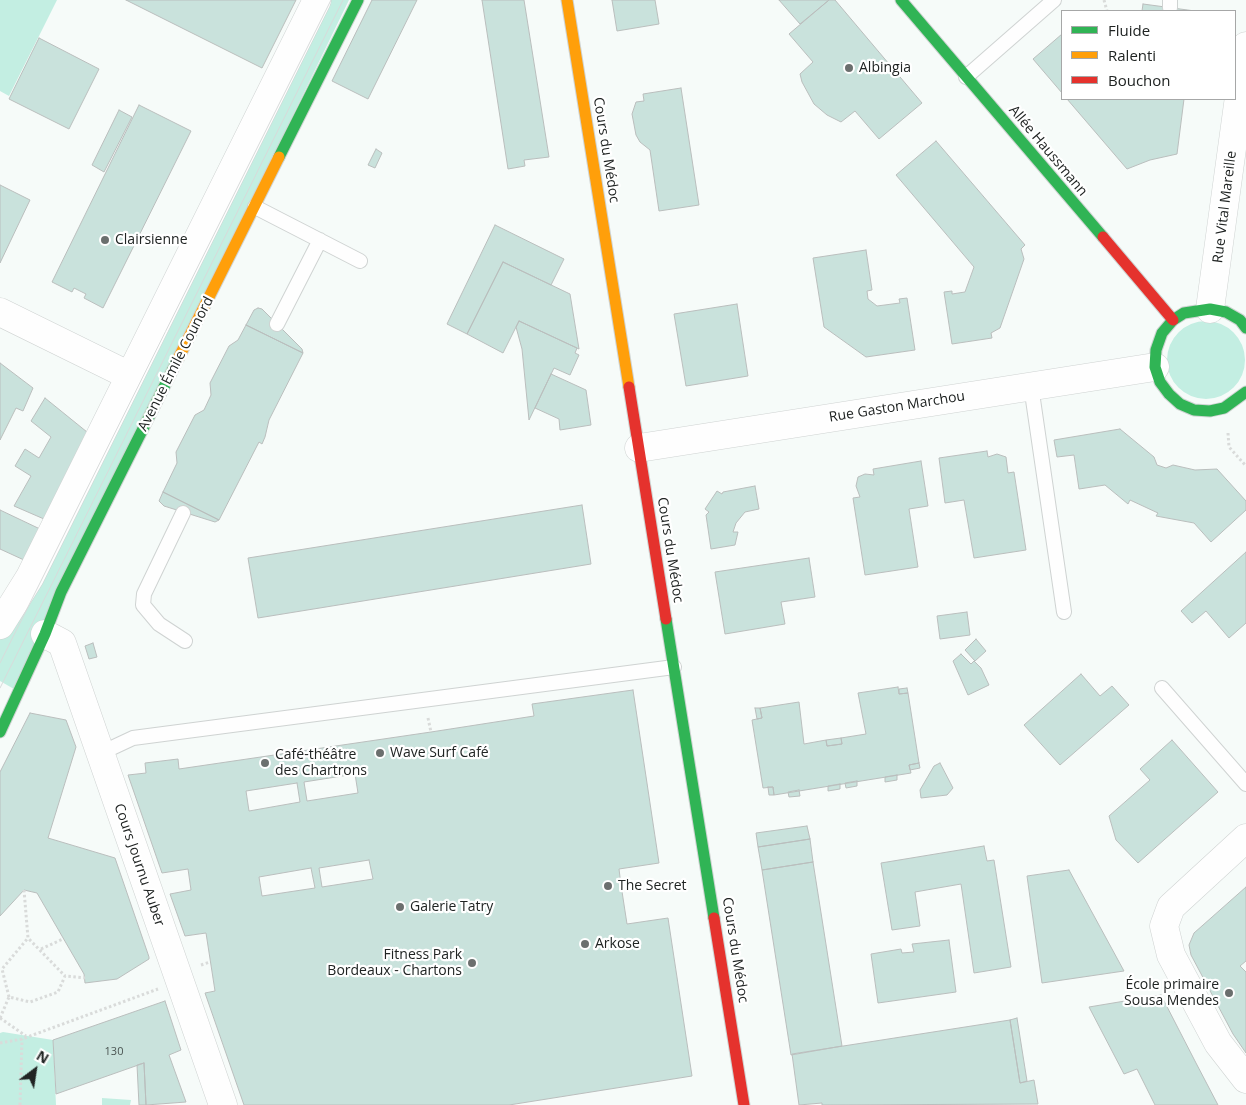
<!DOCTYPE html>
<meta charset="utf-8">
<style>
body{margin:0}
#map{position:relative;width:1246px;height:1105px;overflow:hidden;background:#f6fbf9;font-family:"Open Sans",sans-serif}
canvas{display:block}
.legend{position:absolute;left:1061px;top:10px;width:175px;height:90px;box-sizing:border-box;background:#fff;border:1px solid #a6a7a7;margin:0;padding:6px 9px;list-style:none;font-size:15px;color:#202423}
.legend li{display:flex;align-items:center;gap:10px;height:25px}
.legend b{width:25px;border:1px solid #a6a7a7}
.north{position:absolute;left:10px;top:1045px;width:50px;height:50px;-webkit-text-stroke:4px #fff;paint-order:stroke;rotate:31deg;font-size:14px;font-weight:700;line-height:20px;text-align:center;color:#202423}
.north::after{content:'';display:block;margin:auto;width:18px;height:22px;background:#202423;clip-path:polygon(50% 0,100% 100%,50% 72%,0 100%)}
</style>
<div id="map">
<canvas width="1246" height="1105"></canvas>
<ul class="legend">
<li><b style="height:6px;background:#30b455"></b>Fluide</li>
<li><b style="height:6px;background:#ff9f0a"></b>Ralenti</li>
<li><b style="height:6px;background:#e5322d"></b>Bouchon</li>
</ul>
<div class="north">N</div>
</div>
<script>
const c = document.querySelector('canvas').getContext('2d');
c.lineJoin = 'round';
function paint(path, color) { c.fillStyle = color; c.fill(path, 'evenodd'); }
const toPath = rows => new Path2D(rows.map(r => 'M' + r).join(''));
function strokePath(path, color, width, dash) { c.strokeStyle = color; c.lineWidth = width; c.lineCap = dash ? 'butt' : 'round'; c.setLineDash(dash || []); c.stroke(path); }
function label(font, color, halo, rows, align = 'center') {
  c.font = font + ' "Open Sans",sans-serif'; c.lineWidth = 4.5; c.setLineDash([]); c.textBaseline = 'middle'; c.strokeStyle = halo; c.fillStyle = color; for (const [text, x, y, turn = 0] of rows) {
    c.save(); c.translate(x, y); c.rotate((+turn || 0) * Math.PI / 180); c.textAlign = isNaN(turn) ? turn : align; if (halo) c.strokeText(text, 0, 0); c.fillText(text, 0, 0); c.restore();
  }
}
paint(toPath([
 [0,0,57,0,9,96,0,91],
 [326,0,349,0,14,689,0,681,0,640,36,580],
 '1167 360a39 39 0 1 1 78 0a39 39 0 1 1-78 0Z',
 [3,1032,53,1040,56,1105,0,1105,0,1033],
 [102,1098,131,1100,130,1105,102,1105]
]), '#c3eee2');
const building = toPath([
 [126,0,296,0,262,68,126,0],
 [372,0,417,0,368,99,332,81,372,0],
 [482,0,524,0,549,157,524,160,525,166,508,169,482,0],
 [612,0,655,0,659,24,617,31,612,0],
 [779,0,829,0,800,24,779,0],
 [829,0,835,0,922,103,879,139,855,111,841,122,827,115,814,104,802,82,800,74,813,62,789,34,829,0],
 [1143,4,1195,11,1142,11,1143,4],
 [1062,34,1062,93,1033,59,1062,34],
 [39,38,99,69,69,129,9,99,39,38],
 [681,88,699,205,659,211,650,150,640,142,636,135,632,114,636,102,644,101,643,94,681,88],
 [1067,99,1184,99,1177,154,1150,160,1127,169,1067,99],
 [139,105,191,131,103,308,84,298,86,294,74,288,72,292,52,282,139,105],
 [119,110,132,117,104,172,92,165,119,110],
 [936,141,1025,245,1021,249,1024,259,1000,328,991,333,992,338,952,344,944,292,952,291,952,294,965,292,974,267,896,175,936,141],
 [376,149,382,153,375,168,368,165,376,149],
 [0,185,30,200,0,263,0,185],
 [495,225,564,259,551,285,503,262,467,334,447,324,495,225],
 [866,250,872,290,867,291,868,299,877,306,900,303,899,299,907,298,915,350,866,357,824,327,813,258,866,250],
 [503,262,570,294,579,349,519,321,503,353,467,334,503,262],
 [737,304,748,376,686,386,674,314,737,304],
 [258,308,262,309,302,349,303,353,246,325,254,310,258,308],
 [519,321,577,348,575,353,579,355,570,375,554,368,529,420,522,349,516,327,519,321],
 [246,325,303,353,269,420,265,437,262,444,259,442,219,520,163,492,177,463,176,452,195,415,204,410,211,395,210,383,229,346,238,340,246,325],
 [0,363,33,388,23,411,16,408,0,440,0,363],
 [551,374,586,390,591,425,560,430,559,419,535,408,551,374],
 [45,398,87,432,44,519,14,506,31,476,15,466,25,449,39,458,51,437,31,421,45,398],
 [1120,429,1154,457,1157,465,1166,468,1173,465,1195,470,1217,469,1246,501,1246,510,1211,542,1194,523,1156,516,1158,513,1130,500,1128,504,1105,485,1079,489,1074,455,1057,457,1054,440,1120,429],
 [987,451,988,457,997,454,1006,457,1008,473,1014,472,1026,550,974,558,964,500,945,503,939,458,987,451],
 [921,461,928,506,909,509,918,567,865,575,853,498,860,497,856,486,858,477,865,474,874,475,873,469,921,461],
 [755,486,759,509,745,512,736,523,733,532,738,532,735,545,711,549,706,515,709,512,705,509,717,491,722,494,723,492,755,486],
 [163,492,219,520,215,522,164,506,159,501,163,492],
 [582,505,591,564,258,618,248,558,582,505],
 [0,510,40,529,24,560,0,549,0,510],
 [1246,552,1246,623,1229,638,1206,611,1192,623,1181,611,1246,552],
 [809,558,815,597,781,602,785,624,725,634,715,572,809,558],
 [967,612,970,635,940,639,937,616,967,612],
 [976,639,986,651,975,661,965,650,976,639],
 [93,643,97,657,89,659,85,646,93,643],
 [961,654,971,664,974,661,981,668,989,685,968,695,953,661,961,654],
 [1081,674,1100,696,1112,686,1129,705,1060,765,1024,725,1081,674],
 [898,687,899,694,908,693,919,763,909,765,911,773,774,795,773,787,763,788,752,720,762,718,760,708,799,702,804,744,826,740,827,746,842,744,841,738,866,734,858,693,898,687],
 [907,688,908,693,899,694,899,689,907,688],
 [633,690,659,863,619,869,621,885,627,924,668,918,692,1076,509,1105,244,1105,205,993,215,991,206,933,185,936,170,894,191,890,188,869,162,873,128,775,146,773,145,763,178,759,179,769,431,732,534,716,532,704,633,690],
 [355,774,358,793,307,801,304,782,355,774],
 [297,783,300,802,249,811,246,791,297,783],
 [369,860,373,879,322,887,319,868,369,860],
 [311,868,315,888,262,896,259,877,311,868],
 [755,708,760,708,762,718,757,719,755,708],
 [30,713,66,720,76,747,48,838,115,858,149,957,149,959,117,979,85,983,84,974,37,893,24,890,0,916,0,772,30,713],
 [841,738,842,744,827,746,826,740,841,738],
 [1172,740,1218,792,1138,863,1116,840,1109,816,1150,780,1140,769,1172,740],
 [919,763,920,768,910,770,909,765,919,763],
 [940,763,953,788,947,795,921,798,920,790,934,766,940,763],
 [897,775,897,780,885,782,885,777,897,775],
 [857,781,857,786,846,788,845,783,857,781],
 [840,784,840,789,828,791,828,786,840,784],
 [768,787,773,787,774,795,769,795,768,787],
 [799,790,800,796,789,797,788,792,799,790],
 [807,826,810,839,758,847,756,833,807,826],
 [810,839,813,862,762,870,758,847,810,839],
 [984,846,987,861,994,860,1011,967,974,973,961,884,915,892,920,926,892,930,881,863,984,846],
 [813,862,842,1046,791,1055,762,870,813,862],
 [1069,870,1124,971,1042,983,1027,876,1069,870],
 [1246,887,1246,961,1240,966,1246,972,1246,1053,1233,1034,1191,955,1189,945,1194,933,1246,887],
 [949,940,956,992,878,1003,871,954,901,949,902,953,914,952,912,944,949,940],
 [1161,995,1196,1063,1218,1105,1155,1105,1137,1069,1124,1074,1089,1007,1161,995],
 [165,1001,181,1050,169,1055,186,1102,146,1105,144,1063,56,1094,53,1040,165,1001],
 [1017,1018,1027,1081,1020,1083,1010,1020,1017,1018],
 [1010,1020,1020,1083,1034,1080,1038,1104,822,1105,822,1103,799,1105,792,1054,1010,1020],
 [144,1063,146,1105,139,1105,137,1065,144,1063]
]);
paint(building, '#c9e2dc');
strokePath(building, '#babebd', 1);
const lane = toPath([
 [1170,8,1170,0],
 [966,77,1054,0],
 [255,207,360,261],
 [277,324,320,240],
 [1031,386,1064,612],
 [183,513,144,594,143,605,159,624,185,641],
 [1162,688,1246,784],
 [101,753,133,738,674,667]
]);
const street = toPath([
 [1210,309,1246,46],
 [0,312,130,376],
 [639,448,1155,367],
 [0,625,30,577,317,0],
 [45,634,62,643,223,1105],
 [1246,838,1171,907,1164,926,1171,955,1218,1043,1246,1079]
]);
const fast = toPath([
 [901,0,1103,237],
 [279,157,358,0],
 [1246,328,1240,320,1226,312,1210,309,1184,313,1173,320,1162,333,1156,350,1155,367,1160,382,1169,394,1180,404,1194,410,1210,411,1224,408,1246,392],
 [666,619,714,918],
 [0,732,45,634,61,592,178,359]
]);
const slow = toPath([
 [567,0,629,387],
 [178,359,279,157]
]);
const jam = toPath([
 [1103,237,1173,320],
 [629,387,666,619],
 [714,918,744,1105]
]);
strokePath(lane, '#cfd3d2', 16);
strokePath(street, '#cfd3d2', 29);
strokePath(fast, '#cfd3d2', 13);
strokePath(slow, '#cfd3d2', 13);
strokePath(jam, '#cfd3d2', 13);
strokePath(toPath([
 [1104,0,1107,11],
 [1228,433,1229,447,1246,466],
 [428,718,431,732],
 [24,890,28,938,65,976],
 [41,949,63,939],
 [201,965,210,962],
 [9,997,2,969,28,938],
 [0,1018,9,997,30,1002,58,992,65,976,85,978],
 [0,1018,26,1036],
 [0,1043,22,1039,158,989],
 [20,1105,22,1039]
]), '#d9dbda', 3, [2.5, 2.5]);
strokePath(lane, '#fefefe', 14);
strokePath(street, '#fefefe', 28);
strokePath(fast, '#30b455', 11);
strokePath(slow, '#ff9f0a', 11);
strokePath(jam, '#e5322d', 11);
strokePath(toPath([
 [0,663,331,0],
 [0,688,343,0]
]), '#d8dada', 1);
for (const [x, y, r, color] of [
 [849,68,5,"#6b6f6e"],
 [105,240,5,"#6b6f6e"],
 [380,753,5,"#6b6f6e"],
 [265,763,5,"#6b6f6e"],
 [608,886,5,"#6b6f6e"],
 [400,907,5,"#6b6f6e"],
 [585,944,5,"#6b6f6e"],
 [472,963,5,"#6b6f6e"],
 [1229,993,5,"#6b6f6e"]
]) { const dot = new Path2D(); dot.arc(x, y, r, 0, 2 * Math.PI); c.fillStyle = color; c.fill(dot); strokePath(dot, '#fff', 2); }
label('11px', '#4a5451', null, [
 ["130",114,1052]
]);
label('14px', '#202423', '#fff', [
 ["Albingia",859,68],
 ["Clairsienne",115,240],
 ["Wave Surf Café",390,753],
 ["Café-théâtre",275,755],
 ["des Chartrons",275,771],
 ["The Secret",618,886],
 ["Galerie Tatry",410,907],
 ["Arkose",595,944],
 ["Fitness Park",462,955,"right"],
 ["Bordeaux - Chartons",462,971,"right"],
 ["École primaire",1219,985,"right"],
 ["Sousa Mendes",1219,1001,"right"]
], 'left');
label('14px', '#202423', '#fff', [
 ["Cours du Médoc",606,150,81],
 ["Allée Haussmann",1048,151,50],
 ["Rue Vital Mareille",1225,207,-83],
 ["Avenue Émile Counord",176,364,-63],
 ["Rue Gaston Marchou",897,407,-9],
 ["Cours du Médoc",670,550,81],
 ["Cours Journu Auber",139,865,71],
 ["Cours du Médoc",735,950,81]
]);
</script>
